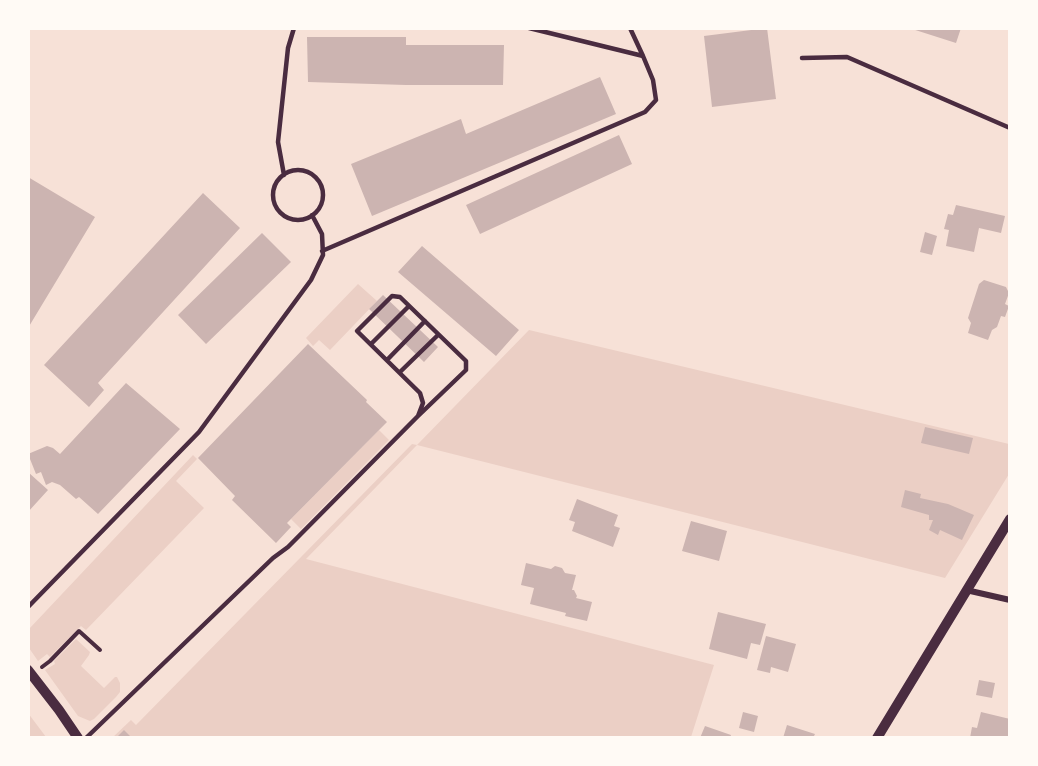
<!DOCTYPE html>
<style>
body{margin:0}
#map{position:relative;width:1038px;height:766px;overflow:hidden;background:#f7e1d7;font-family:"Varela Round",sans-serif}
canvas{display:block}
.frame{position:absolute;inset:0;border:30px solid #fffaf5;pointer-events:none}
</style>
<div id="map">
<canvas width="1038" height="766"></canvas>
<div class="frame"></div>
</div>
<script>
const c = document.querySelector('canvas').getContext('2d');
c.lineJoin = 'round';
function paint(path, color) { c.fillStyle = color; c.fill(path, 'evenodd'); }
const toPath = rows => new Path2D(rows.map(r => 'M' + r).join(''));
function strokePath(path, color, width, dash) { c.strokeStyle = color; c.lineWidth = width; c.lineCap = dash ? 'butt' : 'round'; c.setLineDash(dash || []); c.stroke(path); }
paint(toPath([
 [358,284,377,301,330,350,319,340,313,346,306,338],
 [529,330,1009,444,1009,474,945,578,417,445,306,559,714,665,691,737,112,738,131,720,136,725,412,444,417,445],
 [379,430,389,440,301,529,291,519],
 [193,455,197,459,176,481,204,508,86,630,81,626,50,657,47,654,38,661,29,648,29,629],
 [76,639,90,652,89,655,81,666,104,688,115,677,117,677,120,683,120,692,116,697,94,719,90,721,78,716,45,670,55,664,54,661],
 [28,713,46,737,29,737]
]), '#ebcfc5');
paint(toPath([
 [767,28,776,99,712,107,704,36],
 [909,28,961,28,956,43],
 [307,37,406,37,406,45,504,45,503,85,406,85,308,82],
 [600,77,616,114,372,216,351,164,461,119,466,134],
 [619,135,632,164,480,234,466,205],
 [28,177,95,217,28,328],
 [203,193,240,228,98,383,104,390,89,407,44,365],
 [956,205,1005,216,1001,233,979,228,974,252,946,246,949,230,944,229,948,214,953,215],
 [925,232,937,236,932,255,920,252],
 [262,233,291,262,206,344,178,315],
 [422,246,519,330,496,356,398,272],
 [984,280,1006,287,1009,293,1005,304,1009,306,1005,317,1001,316,997,327,992,330,988,340,968,333,971,323,968,318,979,284],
 [383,295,438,347,424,362,369,309],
 [308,344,367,400,366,402,387,422,287,523,291,527,276,543,232,500,235,496,198,458],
 [126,383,180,429,98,514,79,497,76,499,60,485,52,482,46,485,41,472,36,474,28,454,47,446,53,448,60,454],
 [925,427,973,438,969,454,921,443],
 [28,472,48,490,28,512],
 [905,490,921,494,920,498,948,504,974,515,962,540,940,530,938,535,929,530,933,520,929,520,929,515,901,507],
 [577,499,618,515,614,526,620,528,613,547,572,531,575,522,569,520],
 [691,521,727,531,719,561,682,551],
 [526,563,551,569,555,566,562,568,565,573,576,575,572,590,574,590,577,596,576,598,592,602,587,621,565,616,566,613,530,604,534,588,521,585],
 [718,612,766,624,760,645,751,643,747,659,709,649],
 [766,636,796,644,788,672,771,667,770,673,757,670],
 [979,680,995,683,992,698,976,695],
 [743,712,758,716,754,732,739,728],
 [981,712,1010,719,1010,738,970,738,972,727,977,728],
 [787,725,815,734,813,738,783,738],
 [705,726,731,735,730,738,700,738],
 [124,730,130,736,128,738,116,738]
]), '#ccb4b1');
strokePath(toPath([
 [42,667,50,661,79,631,100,650]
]), '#4a2c40', 4);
strokePath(toPath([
 [529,28,643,56],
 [802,58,847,57,1010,128],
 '273 195a25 25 0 1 1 50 0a25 25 0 1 1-50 0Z',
 [284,175,278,142,288,48,294,28],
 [322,251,645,112,656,100,653,80,643,56,630,28],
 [371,344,409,306],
 [387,360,425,321],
 [400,372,438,335],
 [28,607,199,432,311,280,323,255,322,234,312,215],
 [86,738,273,558,288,547,418,416,423,403,420,393,357,331,392,296,400,297,466,361,466,370,417,417]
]), '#4a2c40', 4.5);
strokePath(toPath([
 [966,590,1010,600]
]), '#4a2c40', 6);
strokePath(toPath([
 [28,670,59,710,78,738],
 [877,738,1010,519]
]), '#4a2c40', 10);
</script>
